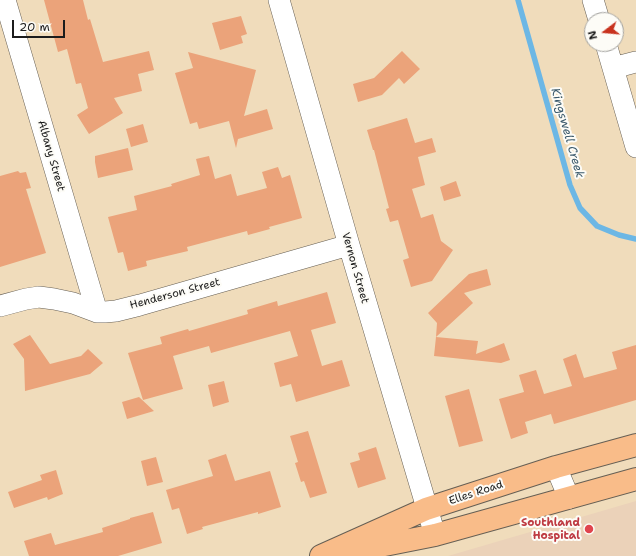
<!DOCTYPE html>
<style>
body{margin:0}
#map{position:relative;width:636px;height:556px;overflow:hidden;background:#f0dcbb;font-family:"Shantell Sans",sans-serif}
canvas{display:block}
.north{position:absolute;left:584px;top:12px;width:40px;height:40px;box-sizing:border-box;background:#fdfcf7;border:1px solid #a3a29f;border-radius:50%;rotate:254deg;font-size:11px;font-weight:700;line-height:16px;text-align:center;color:#1c1c1c}
.north::after{content:'';display:block;margin:auto;width:14px;height:18px;background:#c8321e;clip-path:polygon(50% 0,100% 100%,50% 72%,0 100%)}
.scale{position:absolute;left:12px;top:20px;width:53px;height:18px;box-sizing:border-box;border:2px solid #1c1c1c;border-top:0;padding-left:5px;font-size:12px;line-height:14px;white-space:nowrap;color:#1c1c1c;-webkit-text-stroke:3px #fdfcf7;paint-order:stroke}
</style>
<div id="map">
<canvas width="636" height="556"></canvas>
<div class="north">N</div>
<div class="scale">20 m</div>
</div>
<script>
const c = document.querySelector('canvas').getContext('2d');
c.lineJoin = 'round';
function paint(path, color) { c.fillStyle = color; c.fill(path, 'evenodd'); }
const toPath = rows => new Path2D(rows.map(r => 'M' + r).join(''));
function strokePath(path, color, width, dash) { c.strokeStyle = color; c.lineWidth = width; c.lineCap = dash ? 'butt' : 'round'; c.setLineDash(dash || []); c.stroke(path); }
function label(font, color, halo, rows, align = 'center') {
  c.font = font + ' "Shantell Sans",sans-serif'; c.lineWidth = 4; c.setLineDash([]); c.textBaseline = 'middle'; c.strokeStyle = halo; c.fillStyle = color; for (const [text, x, y, turn = 0] of rows) {
    c.save(); c.translate(x, y); c.rotate((+turn || 0) * Math.PI / 180); c.textAlign = isNaN(turn) ? turn : align; if (halo) c.strokeText(text, 0, 0); c.fillText(text, 0, 0); c.restore();
  }
}
paint(toPath([
 [636,501,636,556,448,556]
]), '#ebd2b9');
strokePath(toPath([
 [518,0,570,185,580,208,597,226,619,235,636,239]
]), '#6cb7e5', 5.5);
paint(toPath([
 [44,0,83,0,88,20,90,19,103,62,149,51,154,70,138,74,142,91,114,98,123,113,89,134,77,115,88,108,81,83,76,84,67,49,58,52],
 [241,16,247,34,241,36,243,43,220,50,212,23],
 [402,51,420,69,404,84,399,78,382,95,358,102,353,84,374,78],
 [188,52,256,70,244,116,267,109,273,129,238,139,236,148,229,121,199,129,197,122,190,124,175,73,193,68],
 [407,118,415,143,432,138,436,152,418,157,425,185,412,189,421,218,433,214,441,241,453,250,432,281,411,287,403,260,409,258,398,220,390,222,386,209,389,208,374,150,373,150,367,130],
 [143,124,148,142,131,147,126,129],
 [128,148,133,170,98,178,95,162,95,156],
 [209,156,215,179,231,174,237,196,267,188,262,172,278,167,282,178,290,175,302,218,269,227,270,229,248,235,247,231,187,247,188,251,146,261,147,266,128,271,123,252,118,253,108,217,137,210,134,196,172,186,171,184,200,175,196,159],
 [18,171,20,173,26,172,31,188,26,189,46,253,0,267,0,176],
 [456,181,461,196,444,201,440,187],
 [487,269,491,285,464,293,473,303,436,337,437,323,428,313,469,274],
 [327,292,336,323,311,330,322,366,342,360,350,386,296,402,291,384,280,387,274,363,298,356,290,331,211,353,209,346,173,356,183,389,143,400,128,353,162,344,160,337,188,329,189,331,248,314,247,310,277,301,278,306],
 [30,335,50,364,81,356,88,349,103,363,90,374,25,391,24,359,13,344],
 [436,337,478,341,476,354,504,343,510,360,501,363,434,356],
 [636,345,636,400,554,424,551,414,525,422,528,433,511,439,499,399,524,392,519,375,536,370,544,394,572,386,563,359,576,354,584,378,617,369,612,352],
 [224,381,229,402,213,407,208,385],
 [469,389,483,441,459,447,445,396],
 [139,397,154,411,127,419,122,402],
 [308,431,327,493,310,498,304,481,301,482,295,463,298,462,290,436],
 [376,447,386,479,358,488,350,463,360,460,358,453],
 [226,454,235,481,270,471,281,507,258,514,258,512,202,527,203,529,187,534,179,508,172,510,166,490,213,476,208,460],
 [156,457,163,482,147,486,141,461],
 [56,470,63,494,48,500,47,497,14,508,8,492,42,480,40,475],
 [153,512,162,543,118,556,29,556,24,541,51,533,55,545,103,532,102,528,130,519,130,518]
]), '#eba37a');
const minor = toPath([
 [5,0,97,312],
 [279,0,349,245,435,535],
 [593,0,599,20],
 [606,44,636,147],
 [613,68,636,62],
 [0,306,26,299,39,297,54,299,73,303,97,312,105,312,116,311,140,305,349,245],
 [556,467,569,498]
]);
const major = toPath([
 [354,551,435,535,636,479],
 [321,556,426,509,556,467,636,445]
]);
strokePath(minor, '#665f54', 22);
strokePath(major, '#665f54', 24);
strokePath(minor, '#fff', 21);
strokePath(major, '#f9bc89', 22);
for (const [x, y, r, color] of [
 [589,529,5,"#e0444e"]
]) { const dot = new Path2D(); dot.arc(x, y, r, 0, 2 * Math.PI); c.fillStyle = color; c.fill(dot); strokePath(dot, '#fdfcf7', 1.5); }
label('11px', '#1c1c1c', '#fdfcf7', [
 ["Albany Street",51,156,74],
 ["Vernon Street",355,268,74],
 ["Henderson Street",175,294,-15],
 ["Elles Road",476,493,-18]
]);
label('bold 11px', '#be3a42', '#fdfcf7', [
 ["Southland",580,523],
 ["Hospital",580,536]
], 'right');
label('italic 12px', '#3c5a6c', '#fdfcf7', [
 ["Kingswell Creek",567,133,74]
]);
</script>
